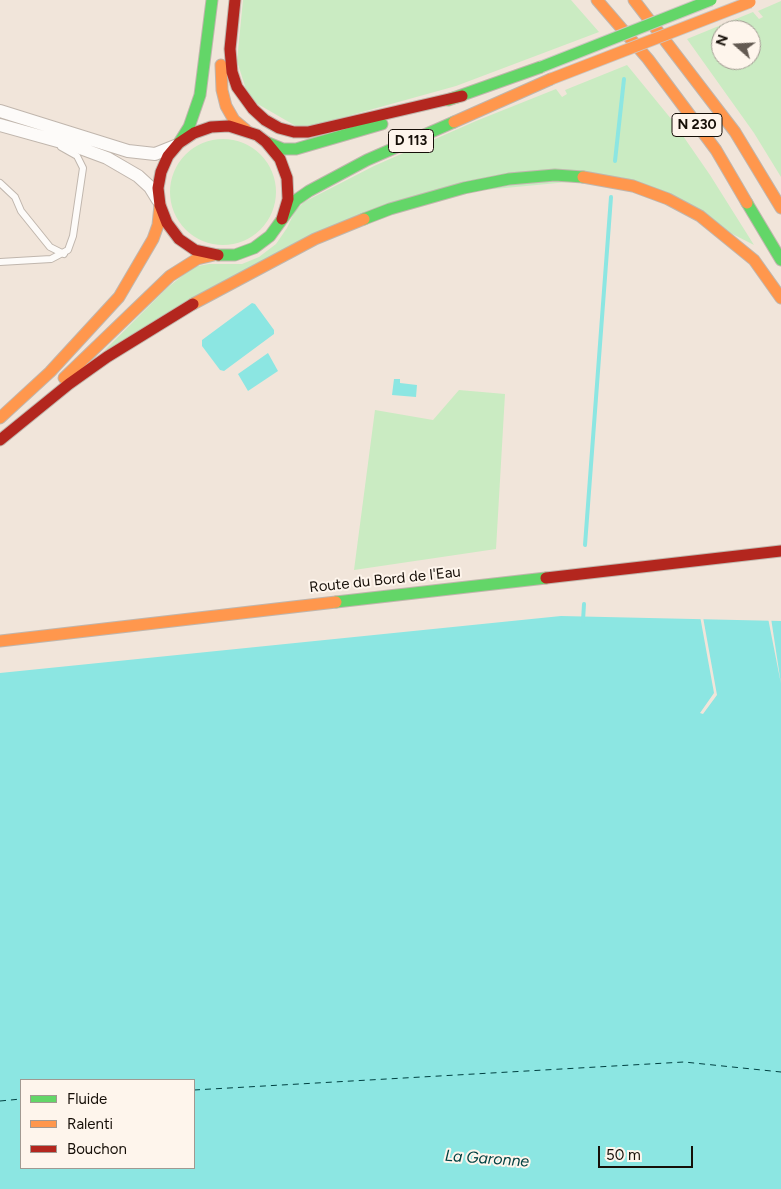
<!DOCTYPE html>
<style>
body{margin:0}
#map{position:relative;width:781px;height:1189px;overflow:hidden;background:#f1e5da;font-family:Figtree,sans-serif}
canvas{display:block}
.legend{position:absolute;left:20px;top:1079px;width:175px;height:90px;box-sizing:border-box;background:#fef5ec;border:1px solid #a19991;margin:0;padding:6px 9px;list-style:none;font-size:15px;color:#160f08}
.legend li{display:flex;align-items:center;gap:10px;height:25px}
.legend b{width:25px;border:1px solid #a19991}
.north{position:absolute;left:711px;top:20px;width:50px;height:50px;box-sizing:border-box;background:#fef5ec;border:1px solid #a19991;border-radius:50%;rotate:289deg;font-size:14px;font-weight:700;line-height:20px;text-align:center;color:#160f08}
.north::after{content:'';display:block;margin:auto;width:18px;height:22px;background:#635a52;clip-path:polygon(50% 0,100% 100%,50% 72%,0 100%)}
.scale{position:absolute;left:598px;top:1146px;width:95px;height:22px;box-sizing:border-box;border:2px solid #160f08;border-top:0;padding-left:6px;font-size:15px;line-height:18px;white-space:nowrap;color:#160f08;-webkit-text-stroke:4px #fef5ec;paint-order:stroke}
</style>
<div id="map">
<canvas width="781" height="1189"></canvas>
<ul class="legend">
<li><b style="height:6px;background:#63d668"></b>Fluide</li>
<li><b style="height:6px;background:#ff974d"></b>Ralenti</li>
<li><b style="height:6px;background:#b3261e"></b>Bouchon</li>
</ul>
<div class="north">N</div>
<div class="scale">50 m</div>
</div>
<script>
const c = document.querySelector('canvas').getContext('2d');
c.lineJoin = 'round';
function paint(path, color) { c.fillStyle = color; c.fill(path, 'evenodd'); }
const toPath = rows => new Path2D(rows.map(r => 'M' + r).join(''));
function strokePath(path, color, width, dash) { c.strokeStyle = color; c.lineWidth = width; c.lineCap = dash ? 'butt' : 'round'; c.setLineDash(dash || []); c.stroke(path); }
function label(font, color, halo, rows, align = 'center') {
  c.font = font + ' Figtree,sans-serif'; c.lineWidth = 4; c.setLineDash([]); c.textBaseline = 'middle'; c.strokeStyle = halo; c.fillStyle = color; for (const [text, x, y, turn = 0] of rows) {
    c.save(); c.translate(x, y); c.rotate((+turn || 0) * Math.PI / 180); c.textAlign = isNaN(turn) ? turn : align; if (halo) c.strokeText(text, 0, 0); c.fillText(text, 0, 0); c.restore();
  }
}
paint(toPath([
 [243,0,571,0,599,32,456,86,301,129,249,99,237,61],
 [781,1,781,177,754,133,687,39,753,12,759,19,763,17,758,11],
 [721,30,751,30,751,60,721,60],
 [627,65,672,120,710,175,754,245,621,177,410,197,104,351,166,289,193,267,209,264,242,264,259,257,276,244,287,228,295,211,304,202,374,166,476,121,556,89,562,97,567,94,565,90],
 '170 192a53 53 0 1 1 106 0a53 53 0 1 1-106 0Z',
 [459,390,505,394,496,549,354,570,375,410,433,420]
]), '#caebc2');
paint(toPath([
 [252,303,255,304,274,330,274,334,224,371,220,370,202,346,202,340],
 [268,353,278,371,248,391,238,374],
 [394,379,400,379,400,383,417,385,416,397,392,395],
 [561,616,781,621,781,1189,0,1189,0,673],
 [21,1080,194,1080,194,1168,21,1168]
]), '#8ce6e2');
paint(toPath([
 [700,616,703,617,717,695,703,714,700,713,714,693],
 [768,618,771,618,781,684]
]), '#f1e5da');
strokePath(toPath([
 [615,161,624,79],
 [585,545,611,197],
 [583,621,584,604]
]), '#8ce6e2', 4);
strokePath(toPath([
 [194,1090,684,1062,781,1072],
 [0,1101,21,1099]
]), '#004142', 1, [6, 5]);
const lane = toPath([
 [0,183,15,197,21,211,50,247,64,254],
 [0,262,51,259,68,250,73,236,83,168,77,156,61,147]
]);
const street = toPath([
 [0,111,128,151,155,154,175,146],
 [0,125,72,145,107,158,138,176,150,187,158,200]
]);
const fast = toPath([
 [448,100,541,67],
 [266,142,283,149,296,149,382,124],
 [179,143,189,127,200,95,212,0],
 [747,203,781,260],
 [364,219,390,209,464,188,509,179,555,175,583,177],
 [218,255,235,255,254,248,270,236,296,200,309,191,367,160,454,122],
 [336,602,546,578]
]);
const slow = toPath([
 [597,0,648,59,716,150,747,203],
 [634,0,735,132,781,208],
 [221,65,222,90,226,106,234,120,246,130],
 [454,122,551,79],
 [583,177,633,186,668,199,700,216,754,260,781,298],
 [193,304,315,239,364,219],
 [64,378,170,276,197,259,214,255],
 [0,418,50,372,119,297,153,239,158,225,160,205],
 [0,641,336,602]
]);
const jam = toPath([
 [235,0,230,49,232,72,237,87,253,109,265,120,279,128,294,132,308,132,462,96],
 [218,255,195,250,179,239,167,223,160,205,158,188,161,172,168,156,179,143,194,133,211,127,229,126,257,135,266,142,280,159,287,178,288,199,282,219],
 [0,440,69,384,107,357,193,304],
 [546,578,781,551]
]);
strokePath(lane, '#c0b6ad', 8);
strokePath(street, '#c0b6ad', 14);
strokePath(fast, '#c0b6ad', 13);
strokePath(slow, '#c0b6ad', 13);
strokePath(jam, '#c0b6ad', 13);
strokePath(lane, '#fdfbf9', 6);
strokePath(street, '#fdfbf9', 12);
strokePath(fast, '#63d668', 11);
strokePath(slow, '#ff974d', 11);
strokePath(jam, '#b3261e', 11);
const fastBridge = toPath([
 [541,67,711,0]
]);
const slowBridge = toPath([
 [551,79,750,2]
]);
strokePath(fastBridge, '#ccc5c0', 13, []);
strokePath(slowBridge, '#ccc5c0', 13, []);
strokePath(fastBridge, '#63d668', 11);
strokePath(slowBridge, '#ff974d', 11);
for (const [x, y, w] of [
 [697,125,50],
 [411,141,45]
]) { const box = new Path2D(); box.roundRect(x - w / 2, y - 11.5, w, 23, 4); c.fillStyle = '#fef5ec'; c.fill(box); strokePath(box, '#160f08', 1); }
label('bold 14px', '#160f08', null, [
 ["N 230",697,125],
 ["D 113",411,141]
]);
label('15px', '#160f08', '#fef5ec', [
 ["Route du Bord de l'Eau",385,580,-6]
]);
label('italic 16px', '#004142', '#fef5ec', [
 ["La Garonne",487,1159,4]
]);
</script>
